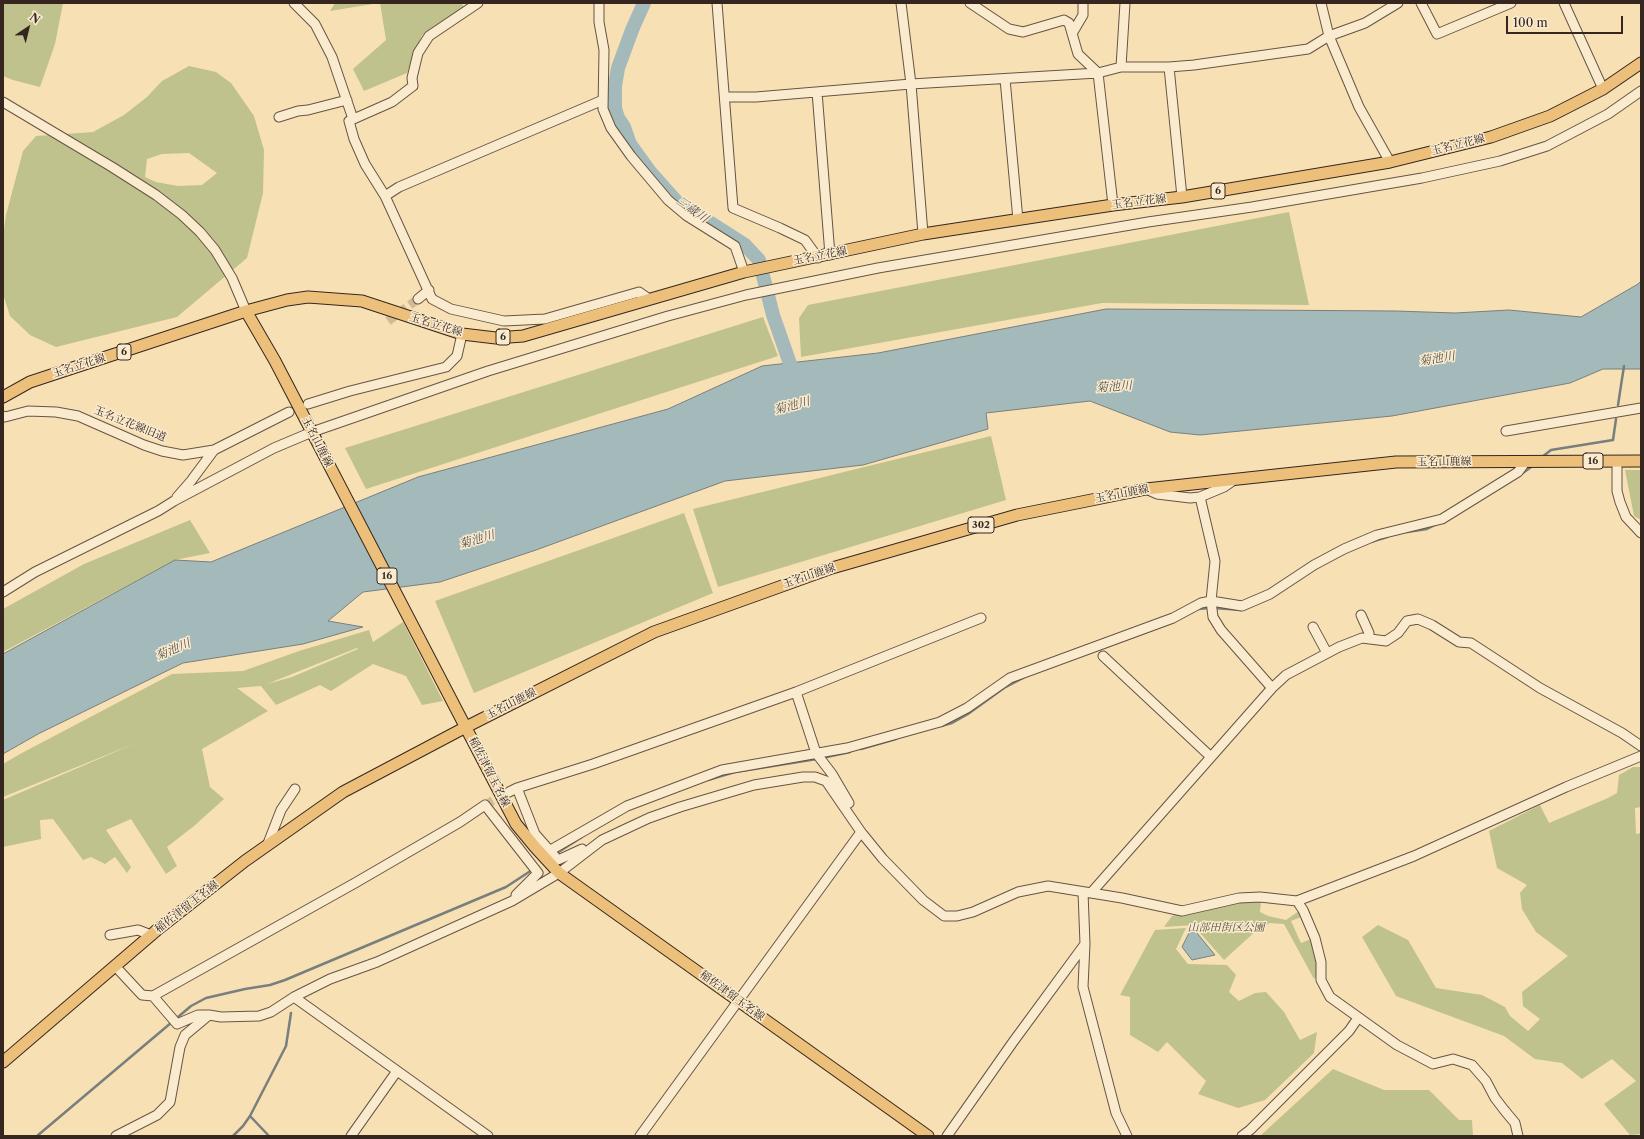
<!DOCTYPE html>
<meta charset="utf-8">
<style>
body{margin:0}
#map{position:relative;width:1644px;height:1139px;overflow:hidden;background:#f8e0b5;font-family:"Libre Caslon Text",serif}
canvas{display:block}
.frame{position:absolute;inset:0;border:4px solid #352620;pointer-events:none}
.north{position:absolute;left:8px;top:8px;width:40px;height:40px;-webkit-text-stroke:3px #faebcf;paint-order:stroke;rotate:35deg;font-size:11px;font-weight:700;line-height:16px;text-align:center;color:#352620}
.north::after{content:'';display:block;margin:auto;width:14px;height:18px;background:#352620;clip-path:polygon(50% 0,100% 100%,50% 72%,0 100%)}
.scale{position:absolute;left:1506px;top:16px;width:117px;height:18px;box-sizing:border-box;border:2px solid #352620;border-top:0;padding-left:5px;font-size:12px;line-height:14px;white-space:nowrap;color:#352620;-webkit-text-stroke:3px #faebcf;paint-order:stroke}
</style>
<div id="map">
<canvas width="1644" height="1139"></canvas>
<div class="frame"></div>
<div class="north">N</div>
<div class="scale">100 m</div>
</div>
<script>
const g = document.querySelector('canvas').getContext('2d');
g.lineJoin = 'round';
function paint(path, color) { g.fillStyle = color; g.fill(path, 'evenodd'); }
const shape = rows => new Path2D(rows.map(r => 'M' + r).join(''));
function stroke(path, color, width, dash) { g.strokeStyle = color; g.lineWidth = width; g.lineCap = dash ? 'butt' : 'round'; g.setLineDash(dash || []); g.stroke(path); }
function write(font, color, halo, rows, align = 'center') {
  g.font = font + ' "Libre Caslon Text","Noto Serif JP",serif'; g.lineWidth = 3; g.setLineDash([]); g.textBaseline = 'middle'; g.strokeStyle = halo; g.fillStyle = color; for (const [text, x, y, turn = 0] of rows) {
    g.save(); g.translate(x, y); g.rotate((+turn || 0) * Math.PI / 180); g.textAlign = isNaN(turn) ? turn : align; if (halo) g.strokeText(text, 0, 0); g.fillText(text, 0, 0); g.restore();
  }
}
paint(shape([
 [3,3,63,3,55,44,40,87,13,80,3,76],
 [335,3,379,3,330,11],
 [380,3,461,3,465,8,422,35,407,73,364,91,353,69,386,40],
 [189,66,216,72,231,83,254,116,264,150,263,193,247,258,177,317,56,347,30,335,10,316,3,294,3,236,6,215,23,151,36,136,93,132,124,115,147,97,162,81],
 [189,153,217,173,202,185,178,186,156,182,145,177,147,159,162,154],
 [1289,212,1309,305,1102,303,801,357,799,318,808,305],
 [763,317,778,356,366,489,345,448],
 [991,436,1006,500,718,587,693,509],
 [1625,470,1641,470,1641,520,1634,516],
 [684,513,713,593,474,693,435,601],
 [190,520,210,553,175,560,3,652,3,609,84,564],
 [403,622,443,701,422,705,406,676,373,664,331,691,320,685,276,705,261,686,237,688,268,711,202,749,210,787,224,799,194,826,167,847,177,866,166,874,131,819,106,830,131,867,127,873,115,857,105,864,91,857,83,860,53,819,40,820,41,839,3,847,3,800,136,743,3,797,3,764,20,754,172,674,243,671,299,651,369,630,373,642],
 [358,649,292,677,267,684,357,648],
 [1633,767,1641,767,1641,807,1635,808,1636,834,1641,833,1641,1134,1630,1135,1604,1104,1636,1081,1612,1059,1582,1079,1562,1063,1535,1059,1504,1036,1396,996,1362,937,1378,925,1408,940,1436,988,1482,995,1505,1007,1510,1016,1528,1031,1540,1019,1523,1006,1522,992,1568,956,1536,932,1522,909,1520,893,1527,885,1497,868,1489,831,1540,805,1549,823,1608,798,1617,793,1619,775],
 [1241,901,1261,902,1260,912,1268,916,1286,920,1299,911,1301,917,1291,921,1301,943,1311,939,1315,950,1318,975,1314,979,1284,924,1270,923,1258,929,1224,960,1193,925,1164,927,1172,916,1178,914],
 [1186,928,1176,949,1188,964,1227,965,1236,975,1229,992,1239,1001,1255,993,1266,992,1284,1012,1300,1040,1317,1032,1314,1053,1265,1100,1238,1108,1198,1094,1206,1081,1167,1042,1158,1052,1130,1035,1130,997,1120,995,1155,930],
 [1333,1069,1384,1090,1429,1090,1459,1120,1472,1120,1473,1136,1260,1136]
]), '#bfc28c');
const water = shape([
 [1641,281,1641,369,1603,369,1570,383,1392,416,1200,435,1170,432,1090,401,986,413,988,429,863,465,725,481,536,550,440,582,363,592,328,621,363,627,303,644,183,663,38,734,3,754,3,654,175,560,211,562,418,477,668,409,762,366,878,353,1106,309,1396,311,1455,313,1509,310,1581,317,1638,284,1641,281],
 [1192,927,1215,955,1192,960,1182,947,1192,927]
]);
paint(water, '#a4baba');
stroke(water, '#787f7c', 1);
stroke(shape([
 [1618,405,1624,366],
 [1542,457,1551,450,1613,440,1616,419],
 [1520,475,1534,465],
 [1407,532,1427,529,1437,524],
 [1371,542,1387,537],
 [1214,608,1241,610],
 [1198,609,1209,608],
 [1106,647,1171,623],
 [941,726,952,723,968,714,1004,688,1023,678],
 [861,749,896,739],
 [822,758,850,752],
 [708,780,735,772,817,759],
 [557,853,582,837],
 [250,1116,269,1136],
 [37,1136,191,1006,206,998,245,989,270,985,285,980,506,887,532,870],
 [233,1136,243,1126,250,1116,286,1046,291,1013]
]), '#787f7c', 2.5);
stroke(shape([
 [644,3,632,30,618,68,615,86,615,108,618,118,624,127,630,144,651,173,676,201,745,245,759,260,773,315,795,378,798,380]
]), '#a4baba', 14);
stroke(shape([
 [388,321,418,299],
 [485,805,506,793]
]), '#d1bb97', 9, [9, 4.5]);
const minor = shape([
 [294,3,315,24,332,57,353,119],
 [478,3,429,36,418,53,412,78,413,86,392,102,349,121,354,139,365,164,385,196,432,299,451,309,504,321,545,319,639,292,649,299],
 [599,3,599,22,604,50,603,109,611,128,631,156,668,200,687,216,735,246,744,272],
 [717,3,733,208,780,228,805,240,818,258],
 [901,3,911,84,923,234],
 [970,3,1009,29,1023,32,1064,20,1069,23,1078,54,1098,73,1113,205],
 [1321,3,1329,36,1359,107,1390,162],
 [1421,3,1437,34,1511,3],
 [1564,3,1603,89],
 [1073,32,1083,15,1083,3],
 [1121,67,1125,3],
 [1169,67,1182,197],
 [1005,79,1018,220],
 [817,92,830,255],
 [725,97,756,97,911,84,1098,73,1121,67,1169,67,1194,65,1308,49,1329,36,1365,23,1398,3],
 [3,102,112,167,156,195,182,215,200,232,215,250,232,278,246,311],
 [279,117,298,111,308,110,347,100],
 [385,196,399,187,603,100],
 [418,299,429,290],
 [308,404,350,391,446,367,457,356,462,334],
 [3,416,5,417,28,411,56,412,78,416,144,445,162,451,183,455,214,450,289,412],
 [1506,431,1641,408],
 [1617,461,1617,491,1620,502,1626,517,1641,533],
 [1146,489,1157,494,1190,498,1200,497,1215,561,1211,601,1213,617,1221,630,1272,688],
 [177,497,191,481,214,450],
 [1200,497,1224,487,1234,480],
 [3,592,35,572,158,511,174,501,274,448,312,432,488,371,668,316,746,295,878,268,1148,222,1252,207,1422,178,1500,161,1547,146,1608,114,1641,91],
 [1361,615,1369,633,1369,639],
 [1313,627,1327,653],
 [1103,656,1211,757],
 [796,692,816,753,832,774,849,803],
 [517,788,535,834,558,860,582,849],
 [509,792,517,788,593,764,796,692,981,618],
 [267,846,281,810,295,789],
 [549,851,627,806,722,770,847,748,940,722,967,708,1010,678,1173,618,1201,603,1211,601,1242,606,1270,594,1314,565,1344,549,1377,535,1442,519,1518,472,1526,461],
 [1083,892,1085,944,1083,987,1116,1113,1127,1136],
 [1091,893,1272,688,1286,675,1339,647,1362,638,1386,641,1398,633,1407,621,1418,619,1432,625,1459,642,1471,643,1540,688,1622,733,1641,746],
 [1297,901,1303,910,1315,938,1321,962,1321,980,1330,997,1397,1045,1433,1064,1453,1059,1472,1065,1486,1081,1495,1098,1505,1111,1515,1123,1518,1136],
 [110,935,138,930,151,935],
 [115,966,142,995,153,996,355,883,460,822,485,805,538,873,516,895],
 [153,996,177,1024,198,1015,209,1015],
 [294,997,488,1136],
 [116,1136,157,1115,170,1102,180,1047,185,1035,209,1015,221,1017,259,1016,271,1012,294,997,330,979,377,962,512,901,559,873,602,840,649,818,680,807,754,785,803,777,815,777,826,781,861,832,883,859,923,900,944,916,957,916,973,912,1018,892,1048,886,1122,898,1182,911,1239,898,1260,897,1297,901,1414,856,1566,787,1641,756],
 [351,1136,397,1071],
 [640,1136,861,832],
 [947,1136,1013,1042,1085,944],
 [1242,1136,1250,1130,1349,1031,1358,1018]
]);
const major = shape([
 [246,311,275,361,516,824,535,847,559,873,928,1136],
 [3,397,30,382,246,311,287,300,308,297,362,301,462,334,496,338,523,336,744,272,923,234,1113,205,1182,197,1390,162,1491,137,1550,116,1603,89,1641,63],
 [3,1062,157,930,245,861,343,792,466,727,654,632,832,568,1017,515,1146,489,1396,462,1641,461]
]);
stroke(minor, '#665445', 11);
stroke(major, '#352620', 13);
stroke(minor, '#faebcf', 9);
stroke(major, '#ecc07a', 11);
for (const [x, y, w] of [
 [1218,191,14],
 [503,337,14],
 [124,352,14],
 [1593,461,20],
 [981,525,26],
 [387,576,20]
]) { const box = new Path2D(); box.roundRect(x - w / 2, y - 8, w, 16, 3); g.fillStyle = '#faebcf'; g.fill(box); stroke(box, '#352620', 1); }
write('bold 10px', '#352620', null, [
 ["6",1218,191],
 ["6",503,337],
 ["6",124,352],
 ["16",1593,461],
 ["302",981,525],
 ["16",387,576]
]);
write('11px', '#352620', '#faebcf', [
 ["玉名立花線",1458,145,-14],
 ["玉名立花線",1139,202,-7],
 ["玉名立花線",820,256,-11],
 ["玉名立花線",436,325,17],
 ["玉名立花線",79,366,-18],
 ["玉名立花線旧道",130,424,22],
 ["玉名山鹿線",317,442,63],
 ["玉名山鹿線",1444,462,-1],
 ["玉名山鹿線",1122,494,-11],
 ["玉名山鹿線",809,576,-19],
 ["玉名山鹿線",511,704,-27],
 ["稲佐津留玉名線",489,772,63],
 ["稲佐津留玉名線",187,907,-38],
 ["稲佐津留玉名線",732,996,36]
]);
write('italic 11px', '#584d3b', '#faebcf', [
 ["山部田街区公園",1226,928]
]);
write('italic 12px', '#56524e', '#faebcf', [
 ["三蔵川",692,210,35],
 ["菊池川",1437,359,-9],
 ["菊池川",1114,387,-4],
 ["菊池川",792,406,-15],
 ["菊池川",477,540,-17],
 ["菊池川",173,650,-23]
]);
</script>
